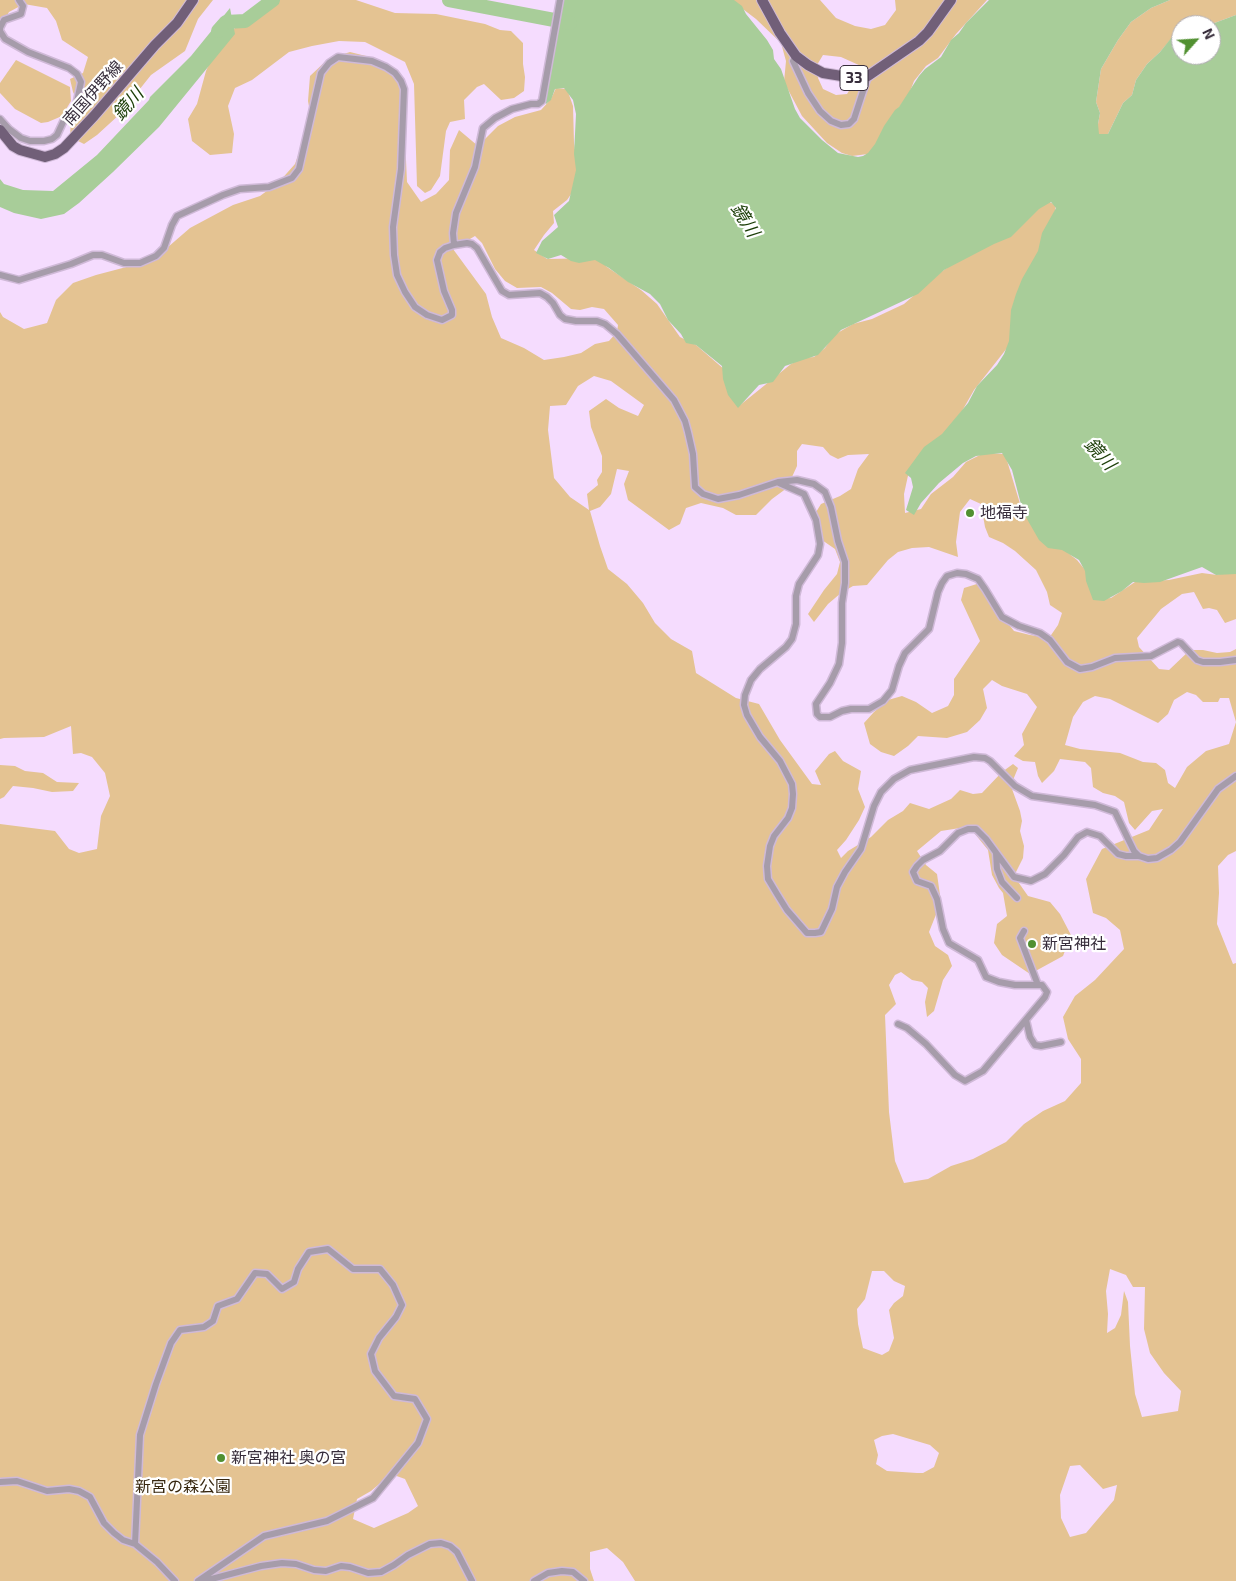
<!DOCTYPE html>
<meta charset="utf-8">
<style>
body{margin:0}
#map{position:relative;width:1236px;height:1581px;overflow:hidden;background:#f5dcfe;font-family:"Exo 2",sans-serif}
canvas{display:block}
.north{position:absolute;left:1171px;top:15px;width:50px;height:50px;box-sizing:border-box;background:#fff;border:1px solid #afabb1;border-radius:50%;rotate:64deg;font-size:14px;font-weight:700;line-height:20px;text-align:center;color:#372d3b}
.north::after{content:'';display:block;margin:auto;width:18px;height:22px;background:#519031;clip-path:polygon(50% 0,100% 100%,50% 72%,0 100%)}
</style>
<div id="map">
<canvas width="1236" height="1581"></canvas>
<div class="north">N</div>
</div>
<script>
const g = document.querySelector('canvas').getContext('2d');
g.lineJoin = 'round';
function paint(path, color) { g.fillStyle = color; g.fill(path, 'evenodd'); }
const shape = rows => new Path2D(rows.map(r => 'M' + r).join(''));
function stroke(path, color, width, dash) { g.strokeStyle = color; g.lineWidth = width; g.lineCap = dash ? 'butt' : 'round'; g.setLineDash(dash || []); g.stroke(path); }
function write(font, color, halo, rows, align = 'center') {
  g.font = font + ' "Exo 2","Noto Sans JP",sans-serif'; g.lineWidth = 4.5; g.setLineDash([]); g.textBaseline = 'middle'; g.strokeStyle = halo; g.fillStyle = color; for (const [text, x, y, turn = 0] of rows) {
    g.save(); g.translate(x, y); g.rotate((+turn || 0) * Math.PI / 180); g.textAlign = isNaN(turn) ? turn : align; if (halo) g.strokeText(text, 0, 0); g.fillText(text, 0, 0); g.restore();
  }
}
paint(shape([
 [0,0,213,0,198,19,185,51,151,75,120,114,97,135,84,144,70,137,71,119,81,108,73,92,70,79,83,73,88,57,62,40,56,21,47,8,24,4,9,12,0,27],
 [273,0,356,0,395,13,436,14,485,24,500,30,511,31,523,43,523,64,525,77,524,91,514,98,501,100,484,84,477,87,464,100,465,119,450,122,446,131,440,176,431,190,425,193,417,186,414,84,405,62,365,42,339,41,312,46,289,52,252,80,235,88,228,106,234,134,232,153,210,155,192,141,188,119,197,104,206,71,215,51,227,34],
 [731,0,820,0,836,18,855,26,871,29,885,25,896,10,895,0,987,0,956,34,938,58,926,66,914,81,909,94,882,131,879,143,868,154,852,156,842,153,827,143,802,116,784,82,786,61,781,43,756,19],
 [823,55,841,57,861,66,854,83,847,94,836,95,823,89,818,78,817,65],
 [1170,0,1236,0,1236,15,1209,25,1181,25,1181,30,1176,33,1160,52,1147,64,1136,80,1132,95,1123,103,1108,134,1098,134,1098,124,1100,113,1096,102,1101,69,1118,40,1131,22,1151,8],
 [350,52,374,58,394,71,403,93,407,182,421,202,436,194,449,180,450,150,459,130,478,146,498,126,515,117,541,110,551,99,556,88,567,89,573,106,574,143,577,165,576,187,567,200,553,211,554,223,544,235,534,250,547,259,598,258,607,267,641,290,657,304,680,337,696,345,725,370,739,406,791,364,803,358,814,357,825,348,834,335,853,324,872,319,904,304,941,272,1045,200,1056,205,1053,222,1011,343,974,390,962,411,941,438,909,471,904,494,905,513,921,509,931,494,953,477,966,462,984,453,1005,454,1021,507,1034,526,1077,560,1086,571,1097,599,1111,598,1135,582,1169,580,1202,573,1217,575,1236,570,1236,619,1225,623,1217,610,1209,608,1203,609,1194,592,1182,594,1161,609,1137,638,1139,647,1159,669,1169,670,1190,650,1203,650,1217,653,1230,652,1236,649,1236,851,1228,855,1218,866,1219,893,1217,924,1233,964,1236,963,1236,1581,635,1581,623,1562,607,1548,590,1552,590,1569,594,1581,0,1581,0,824,55,831,69,849,79,853,97,849,101,816,110,796,105,773,92,757,81,753,73,754,71,726,44,737,4,738,0,739,0,312,3,317,24,329,47,323,56,300,73,283,96,275,153,260,190,228,233,205,260,196,279,182,295,164,311,118,308,101,310,76,328,59],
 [475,236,482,243,495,269,505,281,517,288,541,287,552,293,571,309,580,310,592,307,604,309,618,325,617,332,609,341,595,344,581,353,564,357,544,360,524,348,501,338,492,317,486,294,453,249],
 [594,376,611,381,644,405,638,416,619,408,606,399,589,411,591,427,602,456,602,472,597,480,598,485,587,494,589,510,570,497,554,478,548,430,550,406,566,405,578,386],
 [802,444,823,447,830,455,838,459,848,455,869,454,858,469,851,489,840,496,821,504,813,517,819,538,835,549,840,562,837,574,824,590,808,614,814,622,828,604,841,593,853,586,867,585,888,560,898,552,912,548,929,547,958,557,956,542,960,512,970,499,981,504,985,527,989,537,1003,543,1015,551,1036,570,1047,592,1050,605,1062,613,1058,625,1049,638,1030,635,1014,631,1002,616,980,583,964,588,961,600,980,641,954,679,954,695,948,706,932,713,916,702,902,696,888,700,874,712,864,723,870,744,881,752,894,756,908,746,918,736,947,738,967,732,980,720,987,708,983,689,992,680,1002,686,1027,694,1037,707,1022,734,1024,745,1014,756,1023,761,1035,762,1038,776,1042,783,1054,771,1060,759,1085,762,1091,768,1093,787,1103,793,1115,796,1124,802,1129,823,1135,830,1152,811,1163,809,1149,830,1102,849,1086,879,1093,913,1106,918,1120,930,1124,949,1095,980,1075,996,1063,1017,1068,1039,1081,1059,1081,1083,1065,1101,1043,1111,1024,1124,1006,1142,973,1159,951,1166,928,1179,904,1183,895,1161,889,1112,885,1015,896,1004,889,985,895,975,901,972,912,980,922,982,928,988,925,1002,927,1017,934,1011,943,980,952,966,948,955,935,946,929,932,941,902,937,874,926,865,917,851,941,831,960,828,971,829,988,850,992,875,999,888,1003,893,1007,916,997,924,994,943,1002,955,1030,974,1063,956,1071,935,1060,914,1050,902,1028,896,1014,876,1023,858,1024,846,1020,831,1022,821,1020,811,1012,789,1013,780,1018,768,1013,764,1002,772,982,793,973,794,960,790,951,799,929,809,910,803,903,811,888,820,871,837,848,851,841,858,837,850,846,840,859,820,865,807,858,789,861,771,843,761,835,751,829,754,815,771,821,785,812,784,780,740,759,704,736,698,696,673,692,651,671,639,655,623,643,603,627,584,608,569,600,546,590,511,600,507,611,494,617,469,629,471,624,484,628,500,669,530,680,524,686,508,701,503,723,508,736,515,756,515,772,499,787,488,797,466,797,451],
 [1187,692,1196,695,1203,702,1218,702,1220,698,1229,698,1236,722,1229,744,1206,751,1187,767,1175,788,1168,783,1165,770,1156,763,1143,762,1120,753,1080,749,1065,745,1073,717,1083,702,1095,696,1110,699,1158,723,1168,714,1174,700],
 [1110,1269,1126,1275,1133,1287,1145,1287,1144,1329,1150,1353,1164,1373,1181,1391,1178,1411,1142,1417,1135,1394,1130,1346,1128,1302,1124,1291,1121,1315,1115,1328,1107,1333,1108,1314,1106,1291],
 [872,1271,884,1271,894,1281,905,1286,903,1296,894,1303,889,1310,894,1338,889,1351,882,1355,863,1348,858,1324,857,1309,865,1299],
 [893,1434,930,1445,939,1453,934,1467,923,1473,917,1473,887,1471,876,1464,878,1455,874,1440,882,1436],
 [1080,1465,1103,1489,1117,1485,1114,1500,1086,1533,1070,1537,1061,1518,1060,1495,1070,1466],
 [391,1474,405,1479,418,1506,408,1513,374,1528,353,1519,357,1499,371,1491],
 [16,60,70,87,71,101,62,116,48,122,41,123,15,109,0,93,0,83],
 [0,765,15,766,25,771,43,773,57,782,79,783,73,791,52,792,33,788,13,786,4,797,0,799]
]), '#e4c392');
paint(shape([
 [563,0,734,0,742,6,746,14,767,40,773,50,774,59,781,69,795,109,800,118,822,140,838,153,858,157,863,156,868,153,875,144,884,126,895,110,899,107,919,76,925,69,941,57,951,40,959,33,966,23,989,0,1170,0,1151,8,1131,22,1118,40,1101,69,1096,102,1100,113,1098,124,1099,134,1108,134,1123,103,1132,95,1136,80,1147,64,1160,52,1176,32,1181,30,1181,55,1211,55,1211,25,1209,25,1236,15,1236,574,1216,575,1202,567,1160,582,1144,583,1133,582,1122,591,1104,601,1093,600,1086,581,1085,571,1079,560,1062,550,1048,548,1039,540,1023,512,1012,470,1002,453,976,456,963,463,939,483,921,503,914,515,906,510,913,487,911,478,905,473,924,447,942,434,968,403,977,386,997,365,1004,354,1009,341,1011,310,1016,294,1022,279,1038,251,1042,233,1056,208,1051,202,1039,209,1011,237,994,244,944,270,918,294,841,330,818,355,785,366,773,382,759,385,738,408,728,395,723,379,722,366,696,345,686,343,681,334,668,320,660,304,650,294,628,282,609,268,595,260,579,263,571,261,561,255,548,259,536,253,542,241,558,227,554,215,569,201,576,170,574,154,576,114,573,100,564,88,555,89,551,100,546,104,544,100],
 [230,8,235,34,159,127,113,172,79,203,64,214,41,219,14,213,0,207,0,179,4,184,23,190,53,191,97,155,149,100,150,97,191,56]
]), '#a8cd99');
stroke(shape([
 [449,0,570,23],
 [218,31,226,22,245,21,273,0]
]), '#a8cd99', 14);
const minor = shape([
 [796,56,793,61,808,93,820,111,831,121,841,125,849,124,854,119,868,76],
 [0,119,9,129,21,138,30,141,44,141,52,139,57,135,64,120,76,106,81,82,77,74,69,68,28,52,5,39,0,31,0,28,4,20,21,14,23,6,19,0],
 [454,245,453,233,456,213,475,167,483,128,495,118,512,109,531,104,538,104,542,101,560,0],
 [0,275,19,280,71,264,93,255,102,255,124,263,140,263,156,256,164,248,172,225,177,216,223,195,240,189,269,187,292,178,299,169,321,73,329,63,338,57,372,61,386,67,395,73,401,81,404,89,401,169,393,227,394,255,397,275,405,292,415,307,427,315,442,320,452,315,452,310,444,291,437,260,440,252,445,248,454,245,467,243,472,244,477,248,502,291,509,295,540,293,547,297,553,303,560,315,565,319,576,321,597,321,605,324,617,334,674,400,685,421,688,432,693,454,695,487,703,494,718,499,739,495,778,482,797,480,814,484,825,492,831,507,838,541,845,562,845,583,842,603,842,643,839,664,830,683,816,704,817,714,820,717,830,717,842,711,851,709,869,709,883,701,892,690,899,666,905,653,929,629,938,592,942,583,947,576,957,573,966,574,978,579,985,589,1002,617,1019,626,1040,633,1050,640,1067,662,1080,669,1092,667,1115,658,1151,656,1178,642,1181,643,1197,660,1203,662,1220,662,1236,660],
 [779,483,804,494,816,520,820,544,818,555,799,584,796,596,796,624,792,639,786,647,760,669,751,680,745,695,744,705,747,715,760,737,780,761,792,784,793,794,792,808,788,818,774,836,770,846,767,866,768,879,777,894,787,910,807,933,815,933,821,932,832,909,837,887,845,872,861,849,874,806,881,792,894,779,910,770,974,757,985,758,990,761,1015,786,1032,796,1095,805,1115,812,1134,851,1139,856],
 [996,853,997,869,1002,882,1017,898],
 [1024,931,1020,938,1038,985],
 [1026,1020,1030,1037,1035,1045,1041,1046,1061,1042],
 [898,1024,907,1028,926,1044,955,1075,965,1081,983,1071,1045,997,1047,992,1042,985,1015,985,999,982,986,977,978,960,949,943,943,929,937,899,931,886,917,881,913,872,917,866,923,860,940,851,958,833,968,829,976,829,986,839,1014,877,1031,881,1045,874,1064,855,1078,837,1087,832,1100,836,1118,854,1126,856,1139,856,1148,859,1157,858,1171,850,1180,842,1218,789,1236,776],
 [0,1482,17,1481,47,1491,69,1489,79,1491,90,1497,104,1523,114,1533,123,1540,135,1544,157,1562,175,1581],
 [135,1544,140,1435,156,1384,171,1343,180,1330,204,1327,213,1321,218,1306,237,1299,255,1273,267,1274,282,1289,294,1282,298,1269,309,1252,328,1249,353,1269,380,1269,393,1285,402,1305,396,1317,379,1338,371,1354,375,1371,394,1396,415,1399,427,1419,418,1443,373,1498,327,1521,264,1536,198,1581],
 [204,1581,261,1566,282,1563,296,1564,314,1570,326,1571,341,1566,350,1567,368,1573,381,1572,394,1565,408,1555,430,1544,441,1543,450,1546,457,1552,472,1581],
 [534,1581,548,1573,562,1571,573,1572,584,1581]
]);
const primary = shape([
 [762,0,780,33,796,56,808,65,823,73,854,78,868,76,919,41,928,32,951,0],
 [0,130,13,146,20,150,45,157,55,154,64,148,94,116,155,45,177,23,193,0]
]);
stroke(minor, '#cfb9d7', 9);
stroke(primary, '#cfb9d7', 12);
stroke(minor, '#a69caa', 6);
stroke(primary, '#715f78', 10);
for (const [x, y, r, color] of [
 [970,513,5,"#519031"],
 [1032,944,5,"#519031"],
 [221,1458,5,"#519031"]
]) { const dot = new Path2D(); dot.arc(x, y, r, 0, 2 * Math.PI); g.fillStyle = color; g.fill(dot); stroke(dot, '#fff', 2); }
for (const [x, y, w] of [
 [854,78,28]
]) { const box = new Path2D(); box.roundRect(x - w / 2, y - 12.5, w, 25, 4); g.fillStyle = '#fff'; g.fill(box); stroke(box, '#372d3b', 1); }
write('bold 15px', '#372d3b', null, [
 ["33",854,78]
]);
write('16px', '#372d3b', '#fff', [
 ["南国伊野線",93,93,-48]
]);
write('16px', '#372d3b', '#fff', [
 ["地福寺",980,513],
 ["新宮神社",1042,944],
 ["新宮神社 奥の宮",231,1458]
], 'left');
write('16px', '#37270f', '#fff', [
 ["新宮の森公園",183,1487]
]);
write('italic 18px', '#1b3d07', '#fff', [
 ["鏡川",128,104,-49],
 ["鏡川",745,220,58],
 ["鏡川",1100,454,48]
]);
</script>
